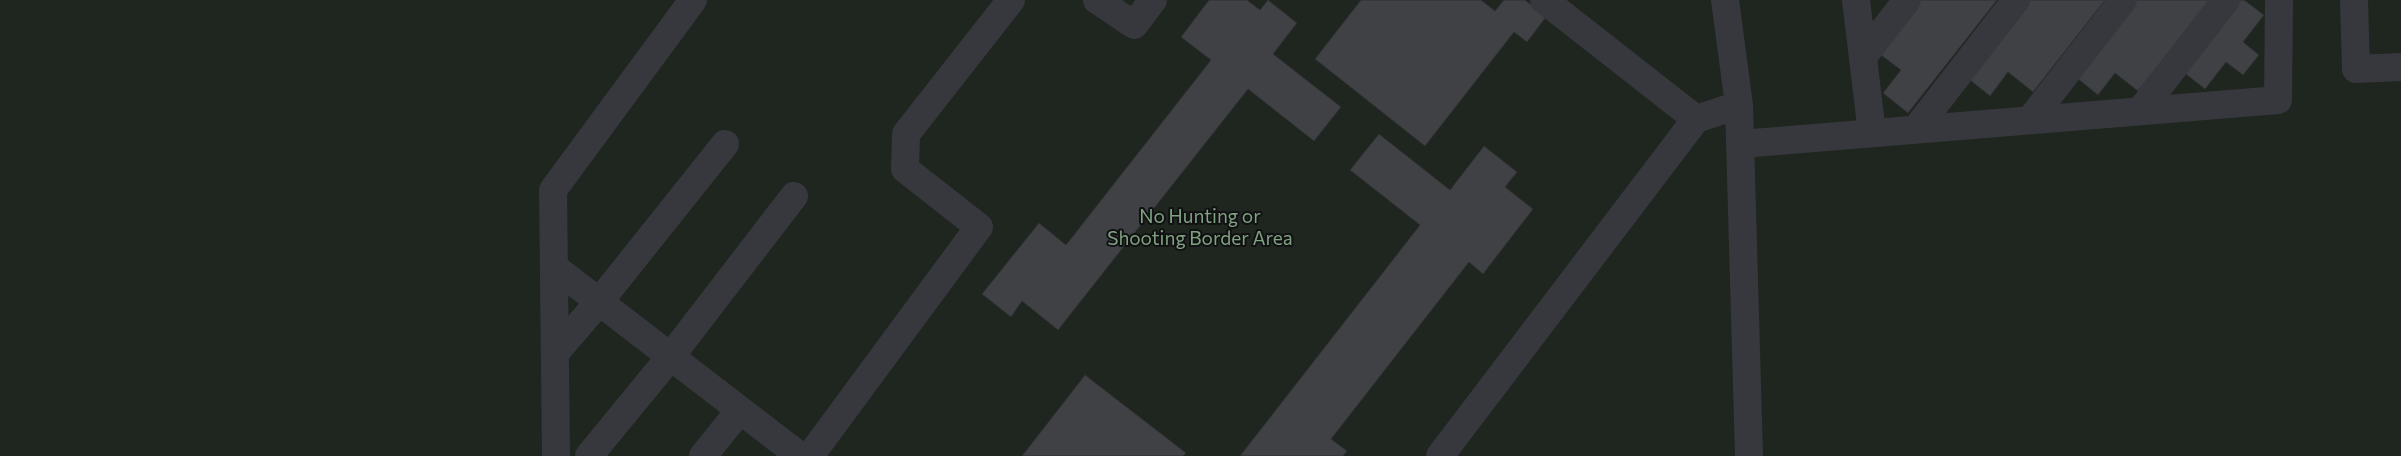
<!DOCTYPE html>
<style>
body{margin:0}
canvas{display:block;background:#161618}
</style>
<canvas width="2401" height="456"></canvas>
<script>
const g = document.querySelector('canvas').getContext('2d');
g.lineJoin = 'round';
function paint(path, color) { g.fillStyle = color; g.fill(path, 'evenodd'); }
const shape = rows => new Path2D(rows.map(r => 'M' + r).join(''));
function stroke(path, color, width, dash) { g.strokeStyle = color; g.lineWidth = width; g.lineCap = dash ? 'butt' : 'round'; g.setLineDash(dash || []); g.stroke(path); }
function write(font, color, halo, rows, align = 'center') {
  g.font = font + ' Commissioner,sans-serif'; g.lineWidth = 4; g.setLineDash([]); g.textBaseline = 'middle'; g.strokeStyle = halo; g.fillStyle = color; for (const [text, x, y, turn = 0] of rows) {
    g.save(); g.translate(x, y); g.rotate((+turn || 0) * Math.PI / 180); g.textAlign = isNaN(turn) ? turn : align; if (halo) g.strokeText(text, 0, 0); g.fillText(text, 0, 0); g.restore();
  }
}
paint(shape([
 [0,0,2401,0,2401,456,0,456]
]), '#1e261f');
const building = shape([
 [1209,0,1247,0,1260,10,1268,0,1297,23,1273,54,1341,107,1314,141,1248,89,1058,330,1022,301,1011,317,982,294,1039,223,1066,245,1211,60,1181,37,1209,0],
 [1361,0,1481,0,1495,11,1504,0,1525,0,1546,17,1527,42,1514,32,1425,146,1315,59,1361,0],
 [1918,0,1997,0,1908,113,1883,93,1901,70,1877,52,1918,0],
 [2024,0,2105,0,2033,92,2008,72,1990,96,1965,76,2024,0],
 [2130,0,2210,0,2138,91,2115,73,2098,95,2072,74,2130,0],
 [2240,0,2244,0,2264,15,2243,42,2259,55,2243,75,2226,62,2205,89,2182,71,2240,0],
 [1379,134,1450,190,1484,146,1517,172,1505,187,1533,209,1483,274,1469,262,1331,439,1347,451,1343,456,1240,456,1420,225,1350,170,1379,134],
 [1085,375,1186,453,1183,456,1022,456,1085,375]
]);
paint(building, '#404145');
stroke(building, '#303034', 1);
stroke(shape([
 [1097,0,1134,25,1153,0],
 [1544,0,1696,119],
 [1725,0,1739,105,1749,456],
 [1856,0,1872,133],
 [2354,0,2356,69,2401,67],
 [1863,57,1907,0],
 [2140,111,2226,0],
 [2030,120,2123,0],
 [1916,129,2016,0],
 [1741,144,2278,100,2279,0],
 [554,267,800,456],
 [555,353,599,302,725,144],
 [556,456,553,190,693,0],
 [589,456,671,356,794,196],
 [703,456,740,410],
 [810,456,979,227,905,169,906,134,1011,0],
 [1440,456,1696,119,1739,105]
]), '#37383d', 28);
write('19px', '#7fa381', '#111113', [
 ["No Hunting or",1200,217],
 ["Shooting Border Area",1200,239]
]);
</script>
